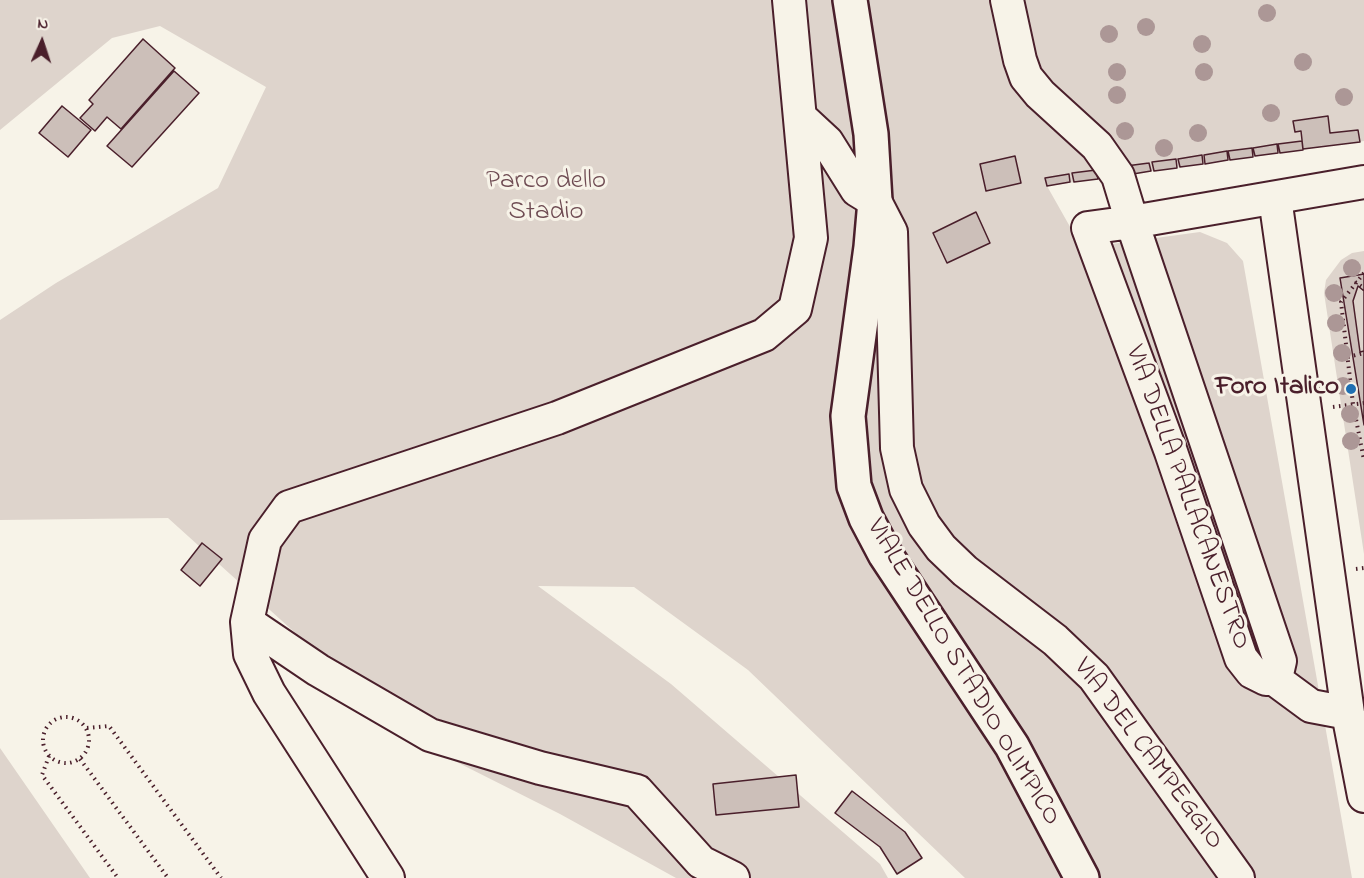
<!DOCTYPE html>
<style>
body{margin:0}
#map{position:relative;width:1364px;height:878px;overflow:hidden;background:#f7f3e8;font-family:"Indie Flower",sans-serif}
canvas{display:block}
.north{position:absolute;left:12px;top:12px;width:60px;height:60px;-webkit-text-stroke:4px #f7f3e8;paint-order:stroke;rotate:3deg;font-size:16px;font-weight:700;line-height:24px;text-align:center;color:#4a1f2b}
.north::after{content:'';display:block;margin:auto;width:21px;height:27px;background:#4a1f2b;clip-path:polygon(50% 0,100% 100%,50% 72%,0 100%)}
</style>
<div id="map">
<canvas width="1364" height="878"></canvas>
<div class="north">N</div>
</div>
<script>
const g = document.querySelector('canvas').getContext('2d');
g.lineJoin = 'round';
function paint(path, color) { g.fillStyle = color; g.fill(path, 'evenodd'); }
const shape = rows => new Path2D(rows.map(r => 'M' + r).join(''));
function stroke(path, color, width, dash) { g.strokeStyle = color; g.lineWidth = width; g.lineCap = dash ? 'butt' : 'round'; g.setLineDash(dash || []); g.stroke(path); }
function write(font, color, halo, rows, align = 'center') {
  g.font = font + ' "Indie Flower",sans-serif'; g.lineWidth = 6; g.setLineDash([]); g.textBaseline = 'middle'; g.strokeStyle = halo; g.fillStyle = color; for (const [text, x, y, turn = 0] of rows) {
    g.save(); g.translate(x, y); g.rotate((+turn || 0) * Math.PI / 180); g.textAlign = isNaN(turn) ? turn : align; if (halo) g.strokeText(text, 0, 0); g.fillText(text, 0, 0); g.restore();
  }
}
paint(shape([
 [0,0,1364,0,1364,141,1047,186,1082,248,1200,232,1227,243,1243,261,1352,878,965,878,748,670,634,587,538,586,671,684,880,864,888,878,676,878,560,814,415,741,168,518,0,520,0,320,56,283,218,188,266,87,160,26,112,38,0,130],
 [1364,251,1364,554,1324,293,1326,280,1341,260,1352,253],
 [0,748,90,878,0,878]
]), '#ded4cc');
const building = shape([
 [143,39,175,68,121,129,107,117,95,131,80,118,93,104,89,100,143,39],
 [174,71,199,93,132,167,107,146,174,71],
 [62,106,91,130,68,157,39,133,62,106],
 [1328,116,1330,133,1358,130,1360,142,1303,149,1301,131,1295,132,1293,121,1328,116],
 [1302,141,1303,150,1280,153,1278,144,1302,141],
 [1277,144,1278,153,1255,156,1253,148,1277,144],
 [1252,148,1253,157,1230,160,1228,151,1252,148],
 [1227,151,1228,160,1205,164,1204,155,1227,151],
 [1202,155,1203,164,1180,167,1178,159,1202,155],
 [1015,156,1021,183,986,191,980,164,1015,156],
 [1176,159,1177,168,1154,171,1152,162,1176,159],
 [1149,163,1151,171,1127,175,1126,166,1149,163],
 [1096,170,1098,179,1074,182,1072,173,1096,170],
 [1069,174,1070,182,1047,186,1045,178,1069,174],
 [976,212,990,243,947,263,933,233,976,212],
 [1364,274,1364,425,1340,278,1364,274],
 [1358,286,1364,291,1364,351,1360,352,1353,301,1358,286],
 [202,543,222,559,200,586,181,570,202,543],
 [796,775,799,807,716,815,713,784,796,775],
 [852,791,905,832,922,858,897,874,880,847,835,813,852,791]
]);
paint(building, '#ccbfb9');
stroke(building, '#4a1f2b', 1.5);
const minor = shape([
 [1007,0,1020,60,1026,77,1040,94,1097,146,1118,176,1132,222,1138,240,1280,661,1277,674,1266,679,1252,672,1241,658,1171,452,1088,228,1132,222,1364,182],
 [800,117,827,142,857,190,875,201,891,232,897,448,906,489,924,525,941,548,965,571,1055,640,1094,677,1238,878],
 [1275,198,1348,713,1364,796],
 [247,622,318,670,430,735,540,768,637,791,701,862,733,878],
 [1273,678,1311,706,1348,713],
 [388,878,269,693,250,654,247,622,265,540,289,507,557,418,764,335,795,309,811,238,789,0]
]);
const major = shape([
 [850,0,871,134,875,201,871,247,848,416,854,486,866,518,885,554,1012,746,1082,878]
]);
stroke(minor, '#4a1f2b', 36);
stroke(major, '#4a1f2b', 38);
stroke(shape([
 [1364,273,1341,302,1353,404,1364,460],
 [1355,282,1364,288],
 [1348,357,1364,353],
 [1333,407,1364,403],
 [1356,569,1364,568],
 '43 740a23 23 0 1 1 46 0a23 23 0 1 1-46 0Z',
 [87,728,109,726,221,878],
 [49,756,42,775,118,878],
 [80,759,168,878]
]), '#4a1f2b', 4, [1.5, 4.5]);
stroke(minor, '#f7f3e8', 32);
stroke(major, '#f7f3e8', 33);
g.fillStyle = '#ac9796';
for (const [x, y] of [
 [1267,13],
 [1146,27],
 [1109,34],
 [1202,44],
 [1303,62],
 [1117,72],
 [1204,72],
 [1117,95],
 [1344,97],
 [1271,113],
 [1125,131],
 [1198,133],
 [1164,148],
 [1352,268],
 [1334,293],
 [1336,323],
 [1342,353],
 [1343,386],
 [1350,414],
 [1351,441]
]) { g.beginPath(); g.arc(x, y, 9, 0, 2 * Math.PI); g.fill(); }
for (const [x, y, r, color] of [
 [1351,389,6,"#1f6fb2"]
]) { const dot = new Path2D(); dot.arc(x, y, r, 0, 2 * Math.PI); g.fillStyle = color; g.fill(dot); stroke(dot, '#f7f3e8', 2); }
write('27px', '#6f4c53', '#f7f3e8', [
 ["Parco dello",546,183],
 ["Stadio",546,214]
]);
write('bold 27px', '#4a1f2b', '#f7f3e8', [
 ["Foro Italico",1339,389]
], 'right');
write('27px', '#4a1f2b', '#f7f3e8', [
 ["VIA DELLA PALLACANESTRO",1186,498,70],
 ["VIALE DELLO STADIO OLIMPICO",962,673,59],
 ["VIA DEL CAMPEGGIO",1147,755,53]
]);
</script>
